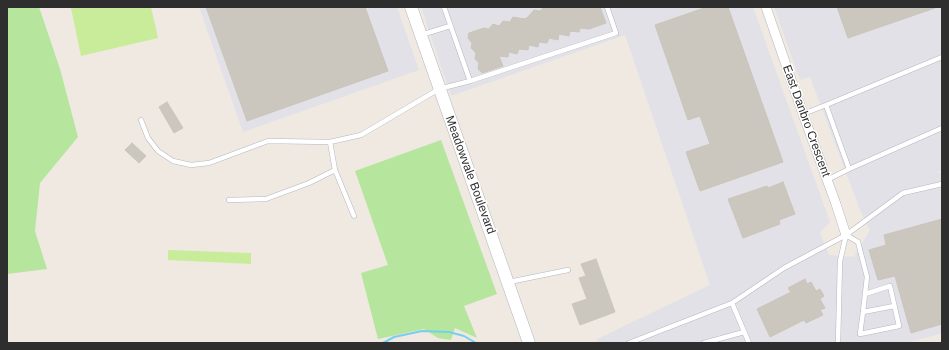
<!DOCTYPE html>
<style>
body{margin:0}
#map{position:relative;width:949px;height:350px;overflow:hidden;background:#efe9e1;font-family:Arial,sans-serif}
canvas{display:block}
.frame{position:absolute;inset:0;border:8px solid #2e2e2e;pointer-events:none}
</style>
<div id="map">
<canvas width="949" height="350"></canvas>
<div class="frame"></div>
</div>
<script>
const g = document.querySelector('canvas').getContext('2d');
g.lineJoin = 'round';
function paint(path, color) { g.fillStyle = color; g.fill(path, 'evenodd'); }
const shape = rows => new Path2D(rows.map(r => 'M' + r).join(''));
function stroke(path, color, width, dash) { g.strokeStyle = color; g.lineWidth = width; g.lineCap = dash ? 'butt' : 'round'; g.setLineDash(dash || []); g.stroke(path); }
function write(font, color, halo, rows, align = 'center') {
  g.font = font + ' Arial,sans-serif'; g.lineWidth = 3; g.setLineDash([]); g.textBaseline = 'middle'; g.strokeStyle = halo; g.fillStyle = color; for (const [text, x, y, turn = 0] of rows) {
    g.save(); g.translate(x, y); g.rotate((+turn || 0) * Math.PI / 180); g.textAlign = isNaN(turn) ? turn : align; if (halo) g.strokeText(text, 0, 0); g.fillText(text, 0, 0); g.restore();
  }
}
paint(shape([
 [199,7,397,7,419,70,243,132],
 [421,7,753,7,830,222,820,233,829,255,854,257,870,230,860,210,810,77,800,80,774,7,942,7,942,170,935,173,942,172,942,333,907,343,597,343,597,339,710,285,625,35,451,96]
]), '#e3e1e8');
paint(shape([
 [7,7,39,7,60,69,78,137,40,183,35,231,47,269,7,274],
 [441,140,497,294,464,306,477,338,455,328,451,340,438,338,424,329,378,339,361,273,388,265,355,171]
]), '#b6e59e');
paint(shape([
 [75,7,151,7,158,38,81,56,71,8],
 [168,250,251,253,251,264,168,260]
]), '#c9ec9a');
stroke(shape([
 [383,343,394,337,422,331,449,332,464,336,476,343]
]), '#75cff0', 2);
const building = shape([
 [206,7,365,7,388,71,247,121,206,7],
 [544,7,600,7,606,23,589,29,580,28,579,32,570,31,569,36,559,34,558,40,549,38,547,43,539,42,538,47,529,45,528,50,519,49,517,54,509,52,508,57,499,56,503,66,482,73,478,69,479,63,475,59,476,53,471,48,472,43,468,38,469,33,484,28,489,29,493,24,499,26,503,21,510,22,513,17,525,19,526,18,527,18,534,10,540,11,544,7],
 [707,7,728,7,783,162,700,191,686,152,710,144,700,116,688,120,655,25,707,7],
 [837,7,935,7,935,8,848,38,837,7],
 [167,102,183,128,174,133,159,107,167,102],
 [132,143,146,156,139,163,125,150,132,143],
 [783,182,795,214,779,220,780,224,743,238,728,199,767,186,768,188,783,182],
 [942,219,942,324,911,333,895,276,878,280,869,250,886,245,884,235,942,219],
 [596,259,615,312,580,325,572,304,587,299,579,278,586,276,581,264,596,259],
 [805,279,807,284,811,282,816,291,820,289,824,296,820,299,825,308,820,310,823,315,806,323,804,320,770,337,757,309,791,292,788,288,805,279]
]);
paint(building, '#cbc7bf');
stroke(building, '#cbc5ba', 1);
const service = shape([
 [444,7,470,81],
 [421,35,450,26],
 [942,57,826,105,849,169,942,128],
 [803,114,826,105],
 [141,120,148,138,158,151,173,161,191,165,209,163,268,141,330,142,361,135,439,89,470,81,616,33,607,7],
 [330,142,335,170,354,216],
 [827,180,849,169],
 [229,200,266,199,309,183,335,170],
 [846,235,858,242,867,277,865,294,863,312,860,334,899,326,890,286,865,294],
 [509,282,568,270],
 [732,303,749,343],
 [863,312,894,306],
 [629,343,732,303,784,268,846,235,903,193,942,184],
 [704,343,744,332],
 [838,343,840,261,846,235]
]);
const minor = shape([
 [766,7,803,114,836,204,846,235]
]);
const secondary = shape([
 [411,7,529,343]
]);
stroke(service, '#b4b7c1', 5.5);
stroke(minor, '#b4b7c1', 10);
stroke(secondary, '#b4b7c1', 13);
stroke(service, '#fff', 4.5);
stroke(minor, '#fff', 9);
stroke(secondary, '#fff', 12);
write('12px', '#2e2e2e', '#fff', [
 ["East Danbro Crescent",806,121,70],
 ["Meadowvale Boulevard",470,175,70]
]);
</script>
